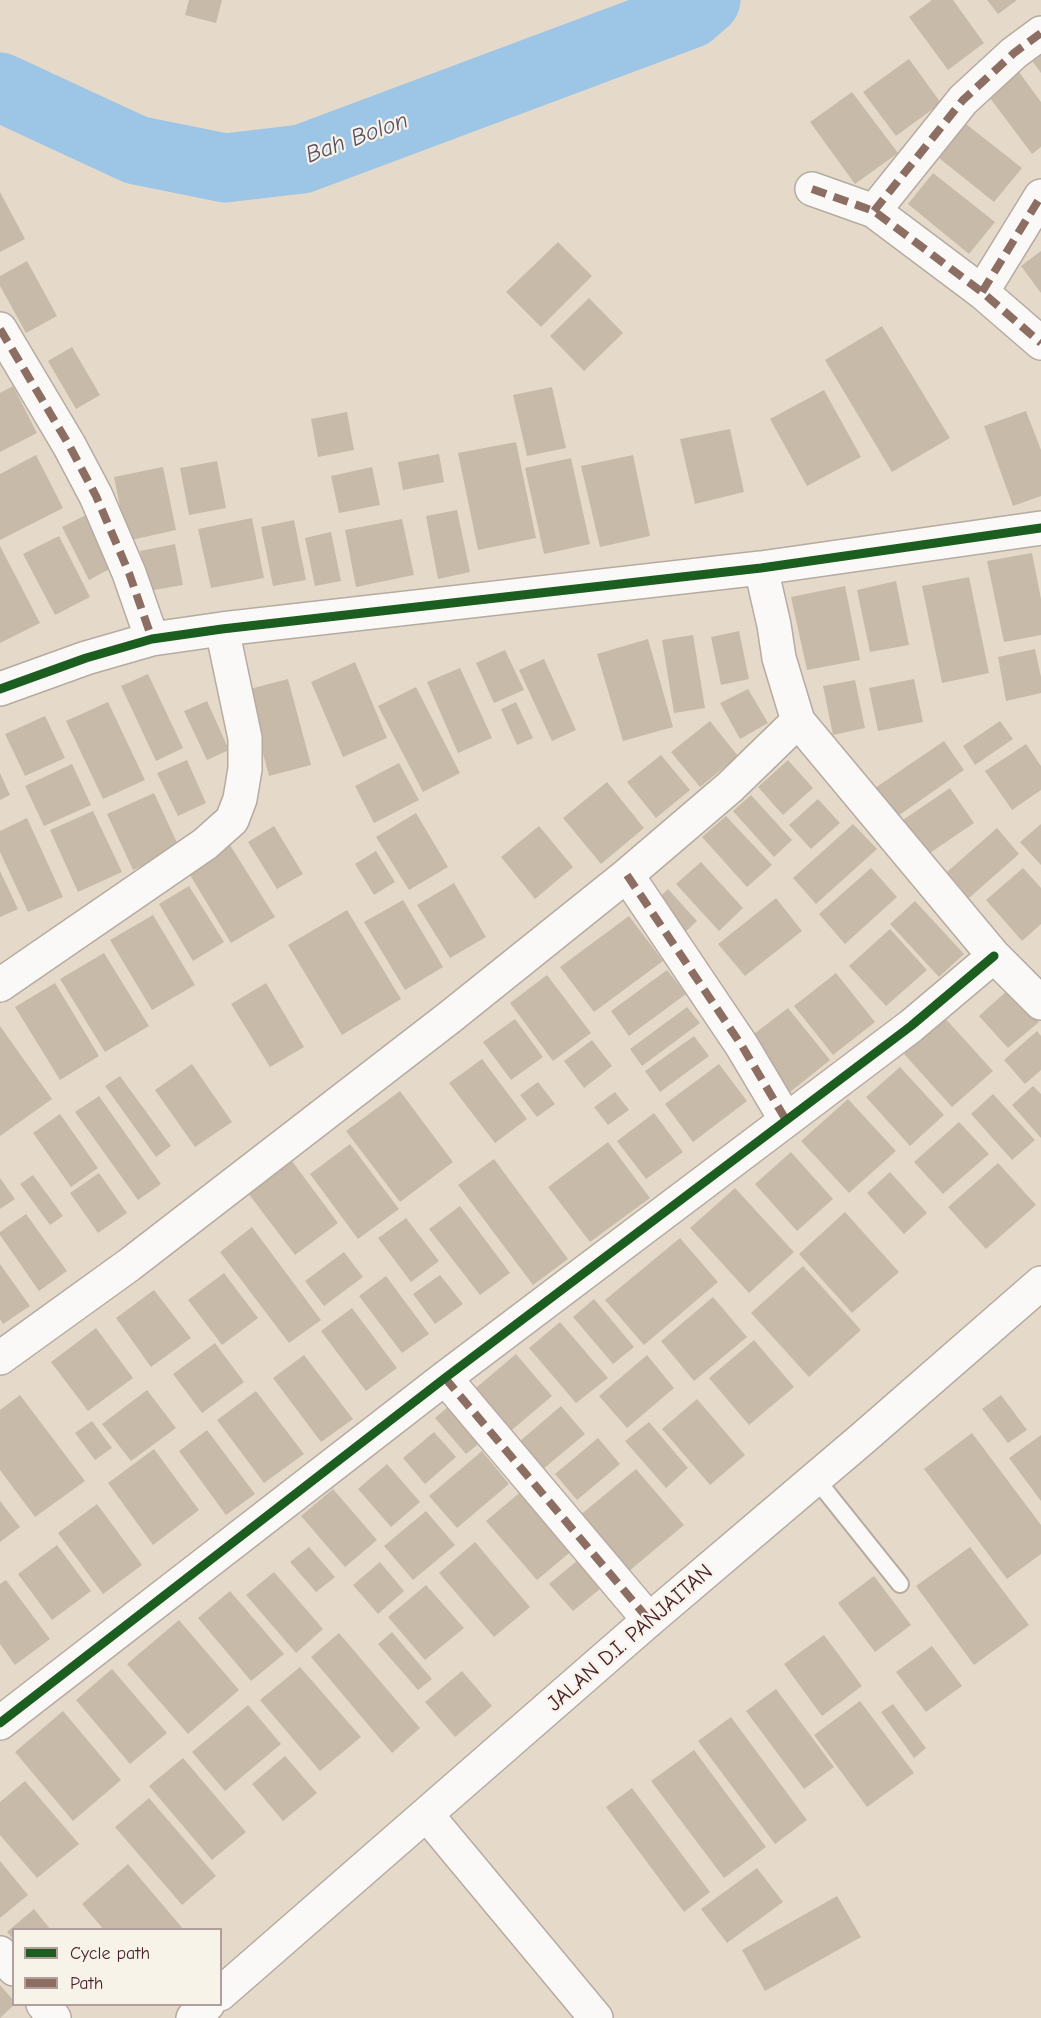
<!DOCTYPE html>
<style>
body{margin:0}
#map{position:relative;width:1041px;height:2018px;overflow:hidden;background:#e5dac9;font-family:"Comic Neue",sans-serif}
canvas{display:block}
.legend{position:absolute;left:12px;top:1928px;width:210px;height:78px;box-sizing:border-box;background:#f7f3e8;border:2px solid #b29e9c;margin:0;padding:8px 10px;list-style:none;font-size:18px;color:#4a1f2b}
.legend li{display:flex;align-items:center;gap:12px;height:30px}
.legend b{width:30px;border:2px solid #b29e9c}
</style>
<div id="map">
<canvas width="1041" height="2018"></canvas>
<ul class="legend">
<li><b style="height:8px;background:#1b5e20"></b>Cycle path</li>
<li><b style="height:8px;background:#8d6e63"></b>Path</li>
</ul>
</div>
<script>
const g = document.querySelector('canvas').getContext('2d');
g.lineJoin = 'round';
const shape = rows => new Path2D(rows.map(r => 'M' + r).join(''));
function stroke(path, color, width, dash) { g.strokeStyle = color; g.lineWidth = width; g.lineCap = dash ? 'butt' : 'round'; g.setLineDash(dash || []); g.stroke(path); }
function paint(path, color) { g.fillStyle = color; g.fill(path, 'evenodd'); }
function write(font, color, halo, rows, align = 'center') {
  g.font = font + ' "Comic Neue",sans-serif'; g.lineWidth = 4.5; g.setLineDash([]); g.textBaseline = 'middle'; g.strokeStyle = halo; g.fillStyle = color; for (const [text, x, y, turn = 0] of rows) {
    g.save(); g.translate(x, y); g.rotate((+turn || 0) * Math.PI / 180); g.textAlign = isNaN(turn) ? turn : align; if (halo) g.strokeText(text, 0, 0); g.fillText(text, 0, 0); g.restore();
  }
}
stroke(shape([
 [0,87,136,150,225,168,302,159,690,14,706,0]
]), '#9dc6e6', 69);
paint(shape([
 [189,0,222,0,216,23,185,15],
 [932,0,953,0,984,43,948,70,909,17],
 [987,0,1017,0,998,14],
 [1041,39,1041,73,1025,51],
 [909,59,941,103,896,136,863,92],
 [1019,72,1041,102,1041,147,1032,154,987,94],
 [852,92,898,153,855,184,810,122],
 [966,124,1022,168,994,202,939,158],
 [933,173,995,222,969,254,908,204],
 [0,192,25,239,0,252],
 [558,242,592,276,541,327,506,292],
 [1041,251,1041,293,1021,266],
 [27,261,57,316,26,333,0,286,0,276],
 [589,298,623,333,584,371,550,336],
 [882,326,950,438,892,472,825,360],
 [72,347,100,395,76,409,48,361],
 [13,386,37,433,0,452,0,393],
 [552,387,566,448,527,456,513,395],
 [824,390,861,457,807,486,770,419],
 [1026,411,1041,450,1041,496,1013,506,984,426],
 [347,412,354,450,318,457,311,419],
 [730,429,744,492,695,504,680,439],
 [516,442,536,538,478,550,458,453],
 [439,454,444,482,403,490,398,462],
 [36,455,63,508,0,540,0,474],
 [633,455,650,536,600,547,581,466],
 [571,458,590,544,544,554,525,468],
 [217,461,226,508,189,515,180,468],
 [163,467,176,530,127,541,114,477],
 [372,467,380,505,339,513,331,476],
 [457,510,470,572,438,579,426,516],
 [86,515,113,567,89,580,62,527],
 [252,518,264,578,211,588,198,529],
 [402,519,414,575,356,587,345,530],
 [294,520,306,580,273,586,261,527],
 [331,532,341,581,315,586,305,538],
 [59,536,90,597,55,615,23,554],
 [175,544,183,585,148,591,140,551],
 [0,546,40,623,0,643],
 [1032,553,1041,599,1041,635,1004,642,987,561],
 [969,577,989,673,942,683,922,586],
 [896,581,909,645,870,652,857,590],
 [845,586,860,660,807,670,791,597],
 [739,631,749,679,721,685,711,637],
 [693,635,705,708,674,713,662,640],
 [648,639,673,727,623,741,597,654],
 [1035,649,1041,677,1041,693,1006,701,998,657],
 [505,650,524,690,494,703,476,663],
 [544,659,576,730,552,741,519,670],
 [355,662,387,738,343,757,311,682],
 [460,668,492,738,458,753,427,682],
 [148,674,183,748,156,761,121,686],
 [288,679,311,765,269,776,246,690],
 [914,679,923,722,878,731,869,688],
 [855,680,865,728,833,735,823,686],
 [416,687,460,773,423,792,378,706],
 [748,689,768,723,740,739,720,703],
 [207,701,229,750,207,760,184,711],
 [108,702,145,780,103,799,66,721],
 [516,702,533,738,517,745,501,709],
 [45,716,65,758,25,776,5,734],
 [710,721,738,756,700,787,671,752],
 [1000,721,1013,739,975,765,963,746],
 [944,741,964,770,895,818,875,788],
 [1026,744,1041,766,1041,790,1012,810,985,771],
 [661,755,690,790,656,818,627,782],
 [187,760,206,803,178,816,157,773],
 [788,760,813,788,783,815,758,787],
 [399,763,419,800,374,823,355,786],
 [72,764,91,805,44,826,25,786],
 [0,773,10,795,0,800],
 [607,782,644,828,601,864,563,818],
 [950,788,974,823,924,857,900,822],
 [154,793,180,849,133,870,107,814],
 [751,795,792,840,774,857,733,811],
 [818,799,840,823,811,849,789,825],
 [93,811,122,872,78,892,50,830],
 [416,813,448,867,409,890,376,837],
 [726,816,772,865,747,887,702,837],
 [27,818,63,897,28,912,0,852,0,831],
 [853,824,877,849,816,904,793,878],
 [1041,824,1041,865,1020,842],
 [274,826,303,874,277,889,248,842],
 [539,826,573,867,535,899,501,857],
 [997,828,1019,854,969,898,947,872],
 [230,845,275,917,231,943,187,870],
 [376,851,395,882,374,895,355,864],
 [701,862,743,908,719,931,676,884],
 [871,868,897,897,845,944,819,914],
 [1023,868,1041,888,1041,924,1022,941,986,900],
 [0,871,18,909,0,917],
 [454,883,486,937,450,958,417,905],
 [189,886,224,942,193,961,159,904],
 [668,889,697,921,681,936,652,904],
 [776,898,802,931,745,976,718,944],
 [403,900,443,967,405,990,364,922],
 [915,901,964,954,939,977,890,924],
 [347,910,401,999,342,1035,288,945],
 [153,915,195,985,152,1010,110,940],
 [629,916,663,961,594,1012,560,967],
 [890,929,927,970,886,1006,849,966],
 [104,953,149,1026,105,1052,60,979],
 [667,970,686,994,629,1036,611,1011],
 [836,973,875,1022,833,1055,794,1006],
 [547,975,591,1033,553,1061,510,1003],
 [55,983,99,1056,60,1080,15,1007],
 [266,983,304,1047,270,1067,231,1004],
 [1009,989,1039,1022,1008,1048,979,1016],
 [687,1007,700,1023,642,1066,630,1049],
 [788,1008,830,1060,789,1093,746,1040],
 [944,1017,993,1071,952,1107,904,1054],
 [515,1019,543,1057,511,1080,483,1042],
 [0,1026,52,1099,0,1136],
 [1037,1031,1041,1036,1041,1070,1025,1084,1004,1060],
 [694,1036,709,1056,660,1092,645,1071],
 [592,1040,612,1066,584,1088,564,1061],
 [482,1059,527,1119,495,1143,449,1083],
 [192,1064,232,1122,195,1147,155,1090],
 [719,1064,747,1101,693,1142,665,1104],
 [900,1067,944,1115,910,1146,866,1097],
 [120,1076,171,1146,156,1157,105,1086],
 [538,1082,555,1104,537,1117,520,1095],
 [1033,1086,1041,1094,1041,1138,1012,1105],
 [400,1091,453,1162,400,1202,346,1131],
 [615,1092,629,1110,608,1125,594,1107],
 [993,1094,1035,1140,1012,1160,971,1114],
 [99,1096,161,1184,138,1200,75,1112],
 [848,1099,896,1151,849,1193,801,1141],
 [654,1113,683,1152,646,1179,617,1141],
 [60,1114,98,1168,71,1187,33,1133],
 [959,1122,989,1154,943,1194,914,1162],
 [608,1142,650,1198,590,1242,548,1187],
 [350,1144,399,1209,358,1239,310,1174],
 [791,1152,833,1199,797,1231,755,1184],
 [494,1159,568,1259,533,1285,458,1185],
 [292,1161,338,1223,295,1255,248,1193],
 [998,1163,1036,1205,986,1249,948,1207],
 [890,1172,927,1213,904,1234,867,1193],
 [99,1173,127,1213,98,1233,70,1193],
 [33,1175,63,1216,50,1225,20,1184],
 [0,1178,15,1199,0,1209],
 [735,1188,794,1252,749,1293,690,1228],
 [460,1206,510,1273,480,1295,429,1229],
 [845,1212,899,1272,852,1313,799,1254],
 [26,1214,67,1271,39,1291,0,1235,0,1232],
 [406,1218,439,1261,411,1282,378,1238],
 [252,1227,321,1320,289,1343,220,1252],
 [680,1238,718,1282,644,1345,605,1300],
 [344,1252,363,1277,324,1306,305,1281],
 [0,1264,30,1306,3,1324,0,1319],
 [803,1266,861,1330,809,1377,751,1313],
 [224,1273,258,1318,222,1345,188,1300],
 [440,1275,463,1304,435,1324,413,1294],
 [386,1276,429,1334,402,1353,359,1296],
 [154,1290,191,1338,151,1367,116,1318],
 [713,1297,747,1337,694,1381,661,1341],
 [594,1299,634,1347,613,1364,573,1317],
 [352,1308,397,1368,366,1391,321,1331],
 [560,1322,608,1378,576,1403,529,1348],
 [96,1328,133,1378,88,1411,51,1362],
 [754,1340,794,1387,749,1425,709,1378],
 [215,1343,244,1382,202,1413,173,1374],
 [516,1354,552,1396,506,1435,470,1393],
 [304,1355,353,1419,321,1442,273,1378],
 [647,1355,674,1388,627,1428,599,1396],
 [147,1390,176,1428,131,1461,102,1424],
 [256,1391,304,1454,264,1483,217,1420],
 [20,1395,85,1481,35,1517,0,1470,0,1410],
 [1001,1395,1027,1430,1008,1443,982,1409],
 [697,1399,745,1455,710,1485,662,1429],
 [456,1400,487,1437,466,1454,435,1418],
 [561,1406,585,1434,536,1475,513,1447],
 [92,1421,112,1448,95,1460,75,1433],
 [649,1422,688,1468,666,1488,625,1441],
 [207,1430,255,1494,226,1515,179,1451],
 [434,1432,456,1457,425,1484,403,1458],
 [972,1433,1041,1525,1041,1554,1007,1579,924,1469],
 [1041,1435,1041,1501,1009,1458],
 [598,1438,620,1464,577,1500,555,1474],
 [154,1449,199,1510,153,1545,108,1483],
 [482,1451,509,1484,457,1528,429,1496],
 [387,1464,420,1502,391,1527,358,1489],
 [636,1469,684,1525,628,1572,579,1516],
 [333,1489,377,1540,345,1567,301,1516],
 [523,1490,574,1549,537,1580,486,1521],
 [0,1501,20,1527,0,1542],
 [97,1504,142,1565,103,1594,58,1533],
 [426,1511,455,1545,413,1580,384,1546],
 [475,1542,530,1607,494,1637,439,1573],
 [57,1545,91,1591,52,1620,18,1574],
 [309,1547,335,1577,316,1592,290,1562],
 [970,1547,1029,1625,974,1665,916,1586],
 [578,1560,601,1588,573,1611,549,1584],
 [380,1562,404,1591,378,1614,353,1585],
 [274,1572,323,1629,296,1653,246,1595],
 [874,1576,911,1625,875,1652,838,1603],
 [6,1580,50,1639,15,1665,0,1644,0,1584],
 [426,1585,464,1628,425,1660,388,1617],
 [230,1591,284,1654,251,1681,198,1618],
 [179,1620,239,1690,188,1734,127,1664],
 [392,1632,432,1679,418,1690,378,1644],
 [339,1633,420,1728,392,1753,311,1657],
 [824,1635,862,1686,822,1716,784,1664],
 [932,1646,962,1686,926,1712,896,1672],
 [300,1667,361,1737,320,1771,260,1700],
 [112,1669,167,1733,130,1764,76,1700],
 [462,1671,492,1706,455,1737,425,1702],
 [776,1689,834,1767,804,1789,746,1711],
 [860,1701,914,1773,867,1807,814,1735],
 [893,1704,926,1748,914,1758,881,1712],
 [248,1705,281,1744,225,1791,192,1752],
 [63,1711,121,1780,73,1821,15,1752],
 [731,1717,807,1820,775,1844,698,1741],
 [694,1750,766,1847,724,1878,651,1781],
 [285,1756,317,1793,283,1821,252,1784],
 [183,1758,246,1832,212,1860,149,1786],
 [25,1781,79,1844,37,1878,0,1835,0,1802],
 [632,1788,710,1892,684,1912,606,1807],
 [149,1798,216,1876,182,1905,115,1827],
 [0,1861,28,1895,0,1918],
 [128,1864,184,1930,104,1930,82,1904],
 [757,1868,783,1902,727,1943,701,1909],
 [837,1896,861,1937,765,1991,742,1950],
 [34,1909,51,1930,14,1930,14,1940,7,1932],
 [0,1985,14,2001,14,2004,15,2004,0,2018]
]), '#c7baa8');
const lane = shape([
 [816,1479,900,1584]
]);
const street = shape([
 [812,189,874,211,982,292,1041,343],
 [874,211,963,100,1014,53,1041,33],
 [982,292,1041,196],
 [0,329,69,445,96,496,129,573,152,639],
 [761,568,774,625,779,658,798,721,994,956,1041,1003],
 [0,689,86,658,152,639,222,629,761,568,1041,528],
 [627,875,742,1046,786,1120],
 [0,985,205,844,232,820,240,799,245,769,245,738,222,629],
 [0,1358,129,1265,450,1017,627,875,730,787,798,721],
 [445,1378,649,1620],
 [0,1723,445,1378,911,1026,994,956],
 [427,1815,596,2018],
 [0,1953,14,1969],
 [43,2004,54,2018]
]);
const primary = shape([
 [220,1994,649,1620,862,1439,1041,1283],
 [193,2018,208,2004]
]);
stroke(lane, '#b6aba1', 20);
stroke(street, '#b6aba1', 36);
stroke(primary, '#b6aba1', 36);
stroke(lane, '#fbf9f7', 16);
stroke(street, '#fbf9f7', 33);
stroke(primary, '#fbf9f7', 33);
stroke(shape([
 [812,189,874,211,982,292,1041,343],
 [874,211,963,100,1014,53,1041,33],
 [982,292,1041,196],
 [0,329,69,445,96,496,129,573,152,639],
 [627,875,742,1046,786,1120],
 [445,1378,649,1620]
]), '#8d6e63', 8, [15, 8]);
stroke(shape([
 [0,689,86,658,152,639,222,629,761,568,1041,528],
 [0,1723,445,1378,911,1026,994,956]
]), '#1b5e20', 9);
write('22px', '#4a1f2b', '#f7f3e8', [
 ["JALAN D.I. PANJAITAN",630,1638,-41]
]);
write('italic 24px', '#5a4e67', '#f7f3e8', [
 ["Bah Bolon",357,138,-20]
]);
</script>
